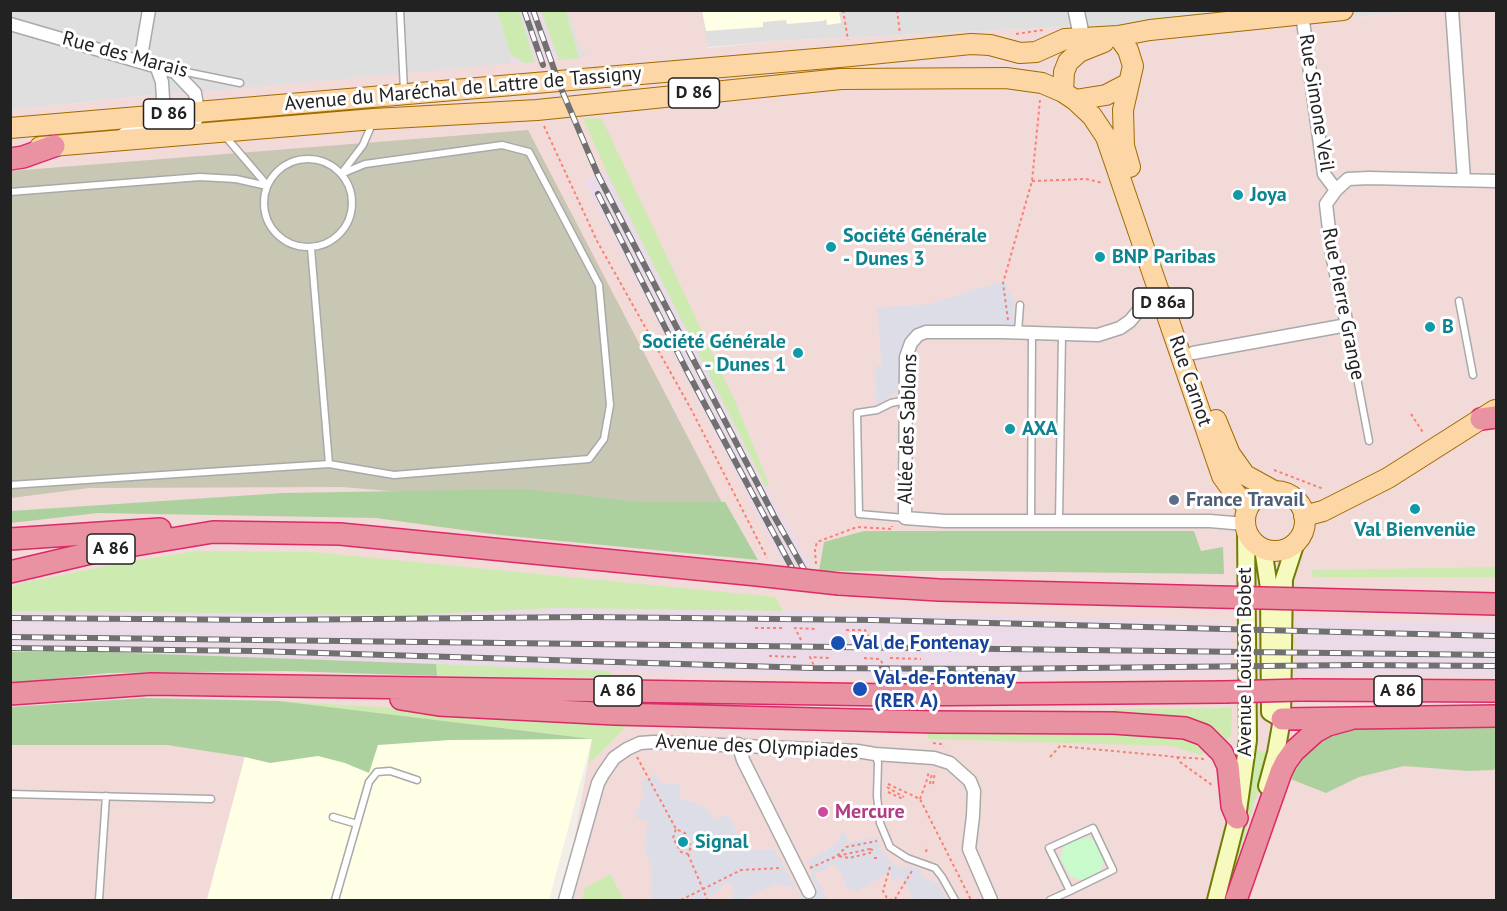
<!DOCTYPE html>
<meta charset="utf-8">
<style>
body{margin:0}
#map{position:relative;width:1507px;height:911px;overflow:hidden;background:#f2efe9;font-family:"PT Sans",sans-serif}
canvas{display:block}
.frame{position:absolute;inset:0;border:12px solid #222;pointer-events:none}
</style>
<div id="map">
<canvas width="1507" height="911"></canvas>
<div class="frame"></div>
</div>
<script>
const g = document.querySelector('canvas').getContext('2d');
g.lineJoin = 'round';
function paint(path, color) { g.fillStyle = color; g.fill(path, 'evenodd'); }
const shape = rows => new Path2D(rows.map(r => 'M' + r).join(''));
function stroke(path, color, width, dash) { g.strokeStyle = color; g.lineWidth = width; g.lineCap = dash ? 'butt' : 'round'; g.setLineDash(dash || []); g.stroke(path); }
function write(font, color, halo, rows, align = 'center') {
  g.font = font + ' "PT Sans",sans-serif'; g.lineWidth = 6; g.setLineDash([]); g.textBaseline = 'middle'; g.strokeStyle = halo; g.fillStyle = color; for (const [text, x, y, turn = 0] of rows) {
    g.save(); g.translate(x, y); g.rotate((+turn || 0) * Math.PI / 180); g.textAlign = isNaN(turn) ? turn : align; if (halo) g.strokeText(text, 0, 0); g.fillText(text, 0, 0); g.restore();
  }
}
paint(shape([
 [11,11,497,11,513,64,195,93,164,94,11,110],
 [566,11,1420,11,1184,34,1086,26,779,41,579,58]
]), '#e0dfdf');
paint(shape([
 [569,11,701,11,708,48,779,41,1086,26,1184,34,1420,11,1496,11,1496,900,564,900,592,739,253,726,207,900,58,900,11,898,10,110,164,94,195,93,588,56,578,46]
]), '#f2dad9');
paint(shape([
 [497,11,566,11,579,58,513,64],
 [606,171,766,487,812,566,782,563,584,181],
 [555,608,856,611,1232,622,1231,674,895,679,554,670,103,652,11,652,11,611,410,615],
 [1298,620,1496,622,1496,675,1297,674]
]), '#ebdbe8');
paint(shape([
 [702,11,839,11,841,23,827,25,826,19,823,21,787,24,786,20,763,22,763,27,706,31],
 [253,726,592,739,549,900,207,900]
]), '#ffffe5');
paint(shape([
 [528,130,731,520,342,487,89,488,11,498,11,171]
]), '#c7c7b4');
paint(shape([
 [497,11,519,11,535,62,524,63,510,54],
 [541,11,566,11,579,58,559,60],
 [583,118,602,119,734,399,769,484,766,487,606,171],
 [197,551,312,552,775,597,783,611,555,608,410,615,11,611,11,587,21,583,127,562],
 [1496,567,1496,577,1314,577,1311,570],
 [436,664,610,671,612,678,437,676],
 [279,701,631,722,588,765,592,739],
 [1232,708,1231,737,1224,741,1113,714,1114,709],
 [926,731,1184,737,1208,749,1201,755,1171,746,928,739],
 [1253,749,1269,753,1232,880,1250,788],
 [610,874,624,900,582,900,585,888]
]), '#cdebb0');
paint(shape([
 [525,489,638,502,725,502,758,560,499,535,376,518,98,513,11,523,11,511,283,493],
 [864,531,1194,531,1201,551,1223,547,1224,574,961,571,819,571,824,542],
 [10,652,103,652,436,664,437,676,287,671,108,673,11,684],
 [143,698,279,701,592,739,450,740,378,745,369,773,345,763,318,756,270,763,245,757,167,745,11,745,11,707],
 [1496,726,1496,769,1492,770,1468,771,1404,766,1359,777,1326,793,1288,778,1303,755,1317,743,1338,730]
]), '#add19e');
paint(shape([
 [1082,836,1094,840,1104,858,1101,870,1083,881,1070,876,1060,858,1064,846]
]), '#c8facc');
paint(shape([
 [1000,282,1007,283,1008,291,1014,300,1013,326,922,328,901,383,896,392,877,405,875,366,882,365,877,308,930,304],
 [655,774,661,784,680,784,679,798,704,806,716,820,728,814,746,849,775,850,796,888,793,889,791,887,781,884,778,885,777,883,743,900,732,900,733,886,726,882,714,894,704,900,651,900,652,870,644,846,648,822,635,817,645,793,640,783],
 [845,833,848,842,878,837,880,849,886,855,888,860,903,868,911,866,920,870,923,877,938,884,947,900,939,900,937,897,931,900,914,900,902,877,899,878,897,882,891,880,892,876,890,872,856,892,846,889,845,882,838,867,832,865,823,871,822,870,816,873,815,876,828,900,802,900,799,895,817,888,810,875,813,873,807,861,828,850,828,848,838,843,840,834]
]), '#dddde8');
const service = shape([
 [400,10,404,90],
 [175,72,186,72,240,83],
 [225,136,267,185],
 '264 203a44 44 0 1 1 88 0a44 44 0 1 1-88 0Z',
 [341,174,363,145,372,124],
 [10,192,200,177,236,179,267,186],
 [311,248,329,464,394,475,589,459,604,439,610,405,599,285,529,152,502,145,365,164,341,174],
 [1459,301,1473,375],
 [1347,325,1369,441],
 [1018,332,1020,305],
 [10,485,329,464],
 [905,518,859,514,857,413,877,410,891,403,906,400],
 [1031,521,1032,333],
 [1059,521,1062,334],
 [875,755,878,762,877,796,880,823,890,847,907,858,935,868,942,877,955,900],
 [10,794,211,799],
 [333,817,357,824],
 [99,900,106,796],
 [335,900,369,782,377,772,390,771,417,780],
 [1050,900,1070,891,1113,870,1093,828,1049,848,1070,891]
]);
const minor = shape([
 [1452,10,1464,180],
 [1302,14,1324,174,1336,190],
 [10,24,175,72,195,93,198,112,196,120,190,124,142,128,130,130,123,135],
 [140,62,149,10],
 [157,68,162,82,164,115],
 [1158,287,1130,321,1120,328,1098,335,1002,332,926,332,918,335,911,343,906,357,905,518,945,521,1210,521,1245,524],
 [1193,353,1347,325,1332,255,1326,204,1336,190,1348,179,1369,178,1496,181],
 [738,744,743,760,809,892],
 [565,900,598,783,603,774,614,758,627,749,640,743,654,742,857,751,875,754,934,758,950,763,970,781,974,791,973,816,969,849,991,900]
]);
const tertiary = shape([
 [1076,10,1082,38]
]);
const secondary = shape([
 [1263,548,1269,588,1270,712,1282,719],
 [1267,786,1276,753,1282,719,1284,579,1296,542],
 [1216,900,1237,818,1248,740,1246,528]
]);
const primary = shape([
 [1118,36,1128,50,1133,66,1123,110,1124,146,1130,167],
 [1063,92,1064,72,1068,62,1079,52,1104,42],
 [1075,100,1106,95,1129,83],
 [10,128,851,56,971,44,990,45,1020,53,1036,52,1065,39,1118,36,1150,30,1343,10],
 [40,147,374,119,537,110,841,79,1006,78,1042,83,1063,92,1075,100,1092,116,1106,137,1222,476,1230,487,1248,508],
 [1216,420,1230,454,1245,475,1274,491],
 '1245 521a30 30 0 1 1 60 0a30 30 0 1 1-60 0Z',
 [1304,516,1323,511,1388,478,1495,410]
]);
const motorway = shape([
 [10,159,23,157,54,146],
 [1481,419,1496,417],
 [10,539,160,529],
 [10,572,99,551,213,532,340,534,757,575],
 [839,584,939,590,1219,597],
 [1304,599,1496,604],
 [1300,690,1496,691],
 [10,694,151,684,894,695,1225,692],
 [401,699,439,705,615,714,934,722,1113,723,1185,728,1204,735,1222,753,1228,766,1232,806,1237,818],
 [1282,719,1496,716],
 [1236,900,1281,772,1286,762,1294,751,1315,732,1328,725,1350,719]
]);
stroke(service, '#a9a9a9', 9);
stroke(minor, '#a9a9a9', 15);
stroke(tertiary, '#a9a9a9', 18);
stroke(secondary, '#707d05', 20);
stroke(primary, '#a06b00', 22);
stroke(motorway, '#dc2a67', 24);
stroke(shape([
 [843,10,848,40],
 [897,10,900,34],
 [1016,34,1043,30],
 [544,126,597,241,691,409,767,558],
 [1032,181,1086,179,1103,183],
 [1008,320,1003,283,1032,181,1040,100],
 [1411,414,1424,434],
 [1274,470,1321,488,1323,491],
 [816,564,815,550,817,542,857,527,892,529,892,526],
 [755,628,783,628],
 [846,630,865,630,870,640],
 [801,640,795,628,815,629],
 [769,656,797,657],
 [864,658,880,659,886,670],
 [890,658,921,659],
 [816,670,810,657,829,658],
 [933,743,941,744,944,747],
 [637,757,676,829,685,833,691,847,688,854,681,852,673,838,676,829],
 [1050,757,1060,746,1177,757,1180,762,1212,785],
 [1177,757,1204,759],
 [888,784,920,799,971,900],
 [930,784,932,772],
 [933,784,935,772],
 [887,787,904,797],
 [888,792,903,799],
 [920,799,926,783,929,771],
 [870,849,873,850,870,853,849,858,837,856,870,849],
 [926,852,927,846],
 [688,854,707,899],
 [874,858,877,858],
 [890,867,883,891,888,900,895,899,912,871],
 [810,868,837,856,846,847,877,841],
 [681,900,741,870,781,868]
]), '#fa8072', 2, [3, 3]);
stroke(service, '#fff', 6);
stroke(minor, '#fff', 12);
stroke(tertiary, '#fff', 15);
stroke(secondary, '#f7fabf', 16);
stroke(primary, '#fcd6a4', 20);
stroke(motorway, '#e892a2', 21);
const rail = shape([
 [524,10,543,65],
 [533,10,560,86,598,175,774,516,806,573],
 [598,194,686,369,793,570],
 [10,618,267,620,587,617,873,620,1496,636],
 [10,637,1496,655],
 [10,648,256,651,812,668,995,669,1353,665,1496,666]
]);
stroke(rail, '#707070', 6);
stroke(rail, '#fff', 4, [11]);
const motorwayBridge = shape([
 [757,575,839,584],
 [1219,597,1304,599],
 [1225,692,1300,690]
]);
stroke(motorwayBridge, '#dc2a67', 24, []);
stroke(motorwayBridge, '#e892a2', 21);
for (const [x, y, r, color] of [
 [1238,195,6,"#0f9aa8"],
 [831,247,6,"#0f9aa8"],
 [1100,257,6,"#0f9aa8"],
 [1430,327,6,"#0f9aa8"],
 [798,353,6,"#0f9aa8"],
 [1010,429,6,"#0f9aa8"],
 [1174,500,6,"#5c6f8a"],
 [1415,509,6,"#0f9aa8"],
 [838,643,8,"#1a4fb4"],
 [860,689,8,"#1a4fb4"],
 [823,812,6,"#d1479c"],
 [683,842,6,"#0f9aa8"]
]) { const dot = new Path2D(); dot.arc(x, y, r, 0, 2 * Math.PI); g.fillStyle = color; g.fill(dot); stroke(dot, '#fff', 2); }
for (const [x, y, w] of [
 [694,93,51],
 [169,114,51],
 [1163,303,60],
 [111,549,48],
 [618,691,48],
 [1398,691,48]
]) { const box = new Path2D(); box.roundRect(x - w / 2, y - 15, w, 30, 4.5); g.fillStyle = '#fff'; g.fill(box); stroke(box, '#222', 1.5); }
write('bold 18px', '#222', null, [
 ["D 86",694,93],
 ["D 86",169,114],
 ["D 86a",1163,303],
 ["A 86",111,549],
 ["A 86",618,691],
 ["A 86",1398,691]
]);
write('20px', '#222', '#fff', [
 ["Rue des Marais",125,55,15],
 ["Avenue du Maréchal de Lattre de Tassigny",463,89,-5],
 ["Rue Simone Veil",1316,103,81],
 ["Rue Pierre Grange",1343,304,79],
 ["Rue Carnot",1190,381,71],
 ["Allée des Sablons",908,429,-88],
 ["Avenue Louison Bobet",1245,662,-90],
 ["Avenue des Olympiades",757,747,3]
]);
write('bold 20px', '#0d838f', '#fff', [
 ["Joya",1250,195],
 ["Société Générale",843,236],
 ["- Dunes 3",843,259],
 ["BNP Paribas",1112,257],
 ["B",1442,327],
 ["Société Générale",786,342,"right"],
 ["- Dunes 1",786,365,"right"],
 ["AXA",1022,429],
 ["Val Bienvenüe",1415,530,"center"],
 ["Signal",695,842]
], 'left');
write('bold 20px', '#4e5e75', '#fff', [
 ["France Travail",1186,500]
], 'left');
write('bold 20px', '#164399', '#fff', [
 ["Val de Fontenay",852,643],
 ["Val-de-Fontenay",874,678],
 ["(RER A)",874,701]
], 'left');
write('bold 20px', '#b23c85', '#fff', [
 ["Mercure",835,812]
], 'left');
</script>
